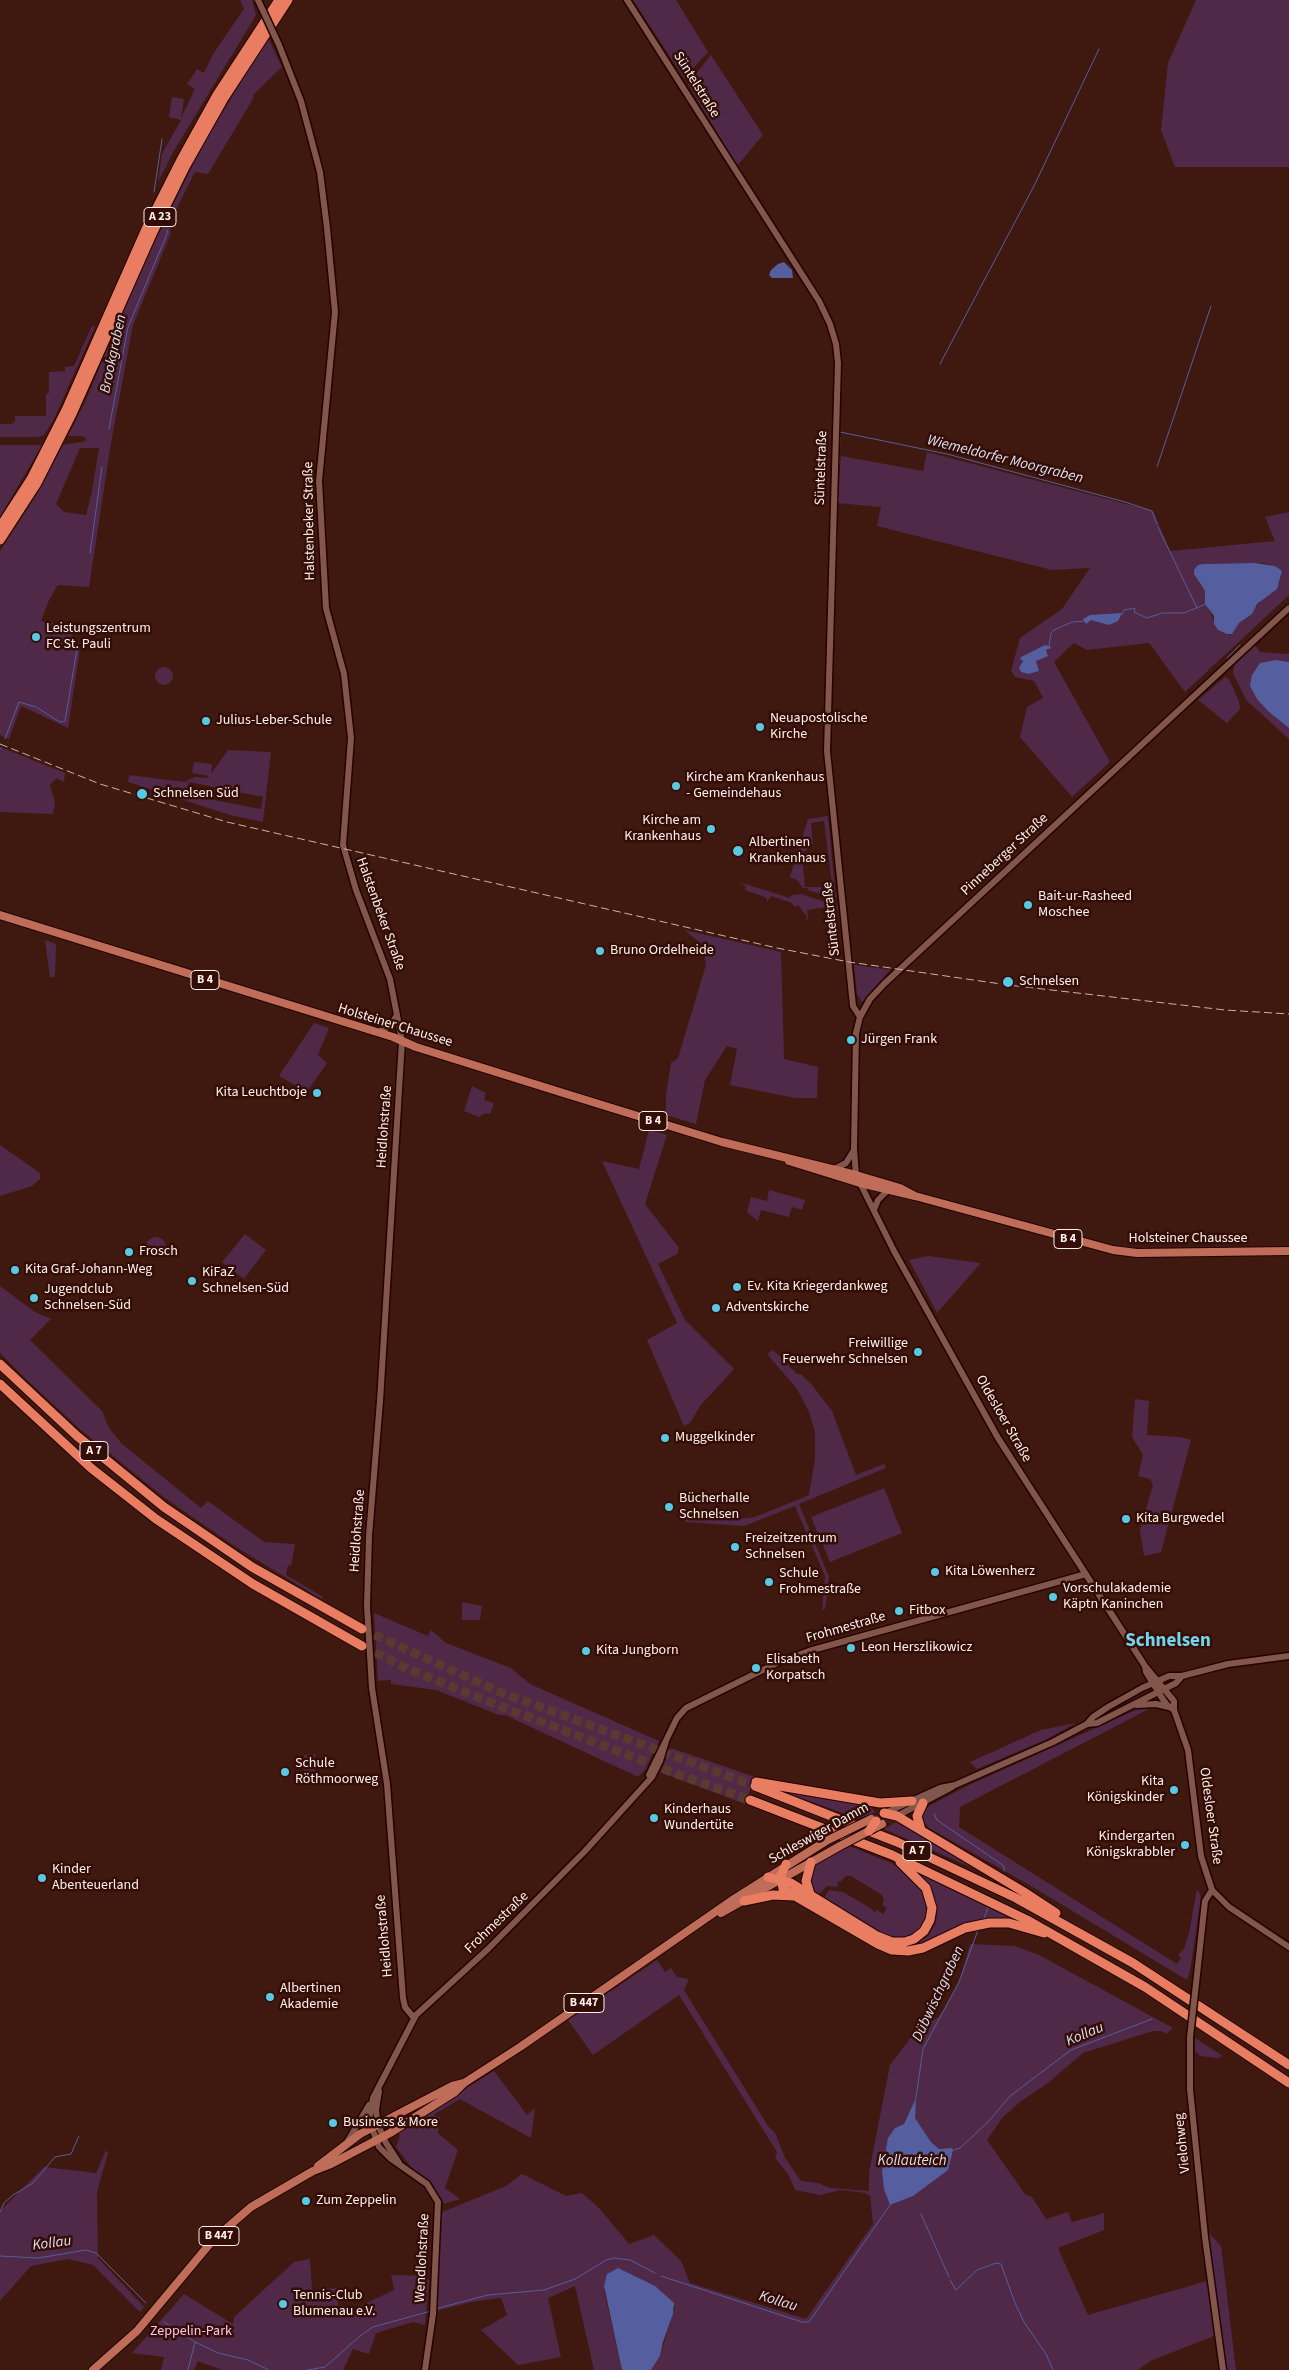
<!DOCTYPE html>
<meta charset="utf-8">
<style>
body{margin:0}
canvas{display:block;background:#3f180f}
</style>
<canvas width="1289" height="2370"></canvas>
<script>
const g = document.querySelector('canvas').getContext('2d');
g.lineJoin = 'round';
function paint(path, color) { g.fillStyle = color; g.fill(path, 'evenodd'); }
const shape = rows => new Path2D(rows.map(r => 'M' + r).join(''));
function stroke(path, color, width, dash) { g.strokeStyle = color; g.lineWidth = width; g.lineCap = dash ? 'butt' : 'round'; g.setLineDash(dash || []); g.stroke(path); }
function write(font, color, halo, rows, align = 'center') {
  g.font = font + ' "Source Sans 3",sans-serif'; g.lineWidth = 5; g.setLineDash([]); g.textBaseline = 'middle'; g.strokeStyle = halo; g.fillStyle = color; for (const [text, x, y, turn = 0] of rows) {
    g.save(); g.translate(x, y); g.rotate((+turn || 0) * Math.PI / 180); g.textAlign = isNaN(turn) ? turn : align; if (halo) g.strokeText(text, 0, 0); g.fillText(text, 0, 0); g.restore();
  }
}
paint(shape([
 [240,0,252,0,256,15,172,154,158,182,162,154,181,120,169,117,172,97,184,99,181,118,195,89,187,84,197,69,204,73,213,54,244,9],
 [633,0,676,0,708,52,684,78],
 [1196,0,1289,0,1289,167,1175,167,1161,130,1168,63],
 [268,38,282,67,254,94,253,99,208,174,195,172,169,224,171,233,133,325,111,443,89,587,58,585,49,600,41,621,74,627,70,648,80,649,68,728,21,706,9,739,0,735,0,551,37,494,63,445,86,441,86,438,81,436,68,436,85,402,144,263,205,141],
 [80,448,99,448,92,491,86,515,64,512,56,504],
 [711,55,763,135,737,166,688,84],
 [92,326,95,327,53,421,44,435,38,437,0,437,0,424,12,424,15,421,15,416,46,416,46,394,49,393,49,372,65,371,65,367,74,366],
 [0,445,42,445,0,517],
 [927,452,1153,511,1170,551,1275,541,1265,517,1289,512,1289,595,1185,692,1149,643,1087,650,1074,643,1054,662,1110,762,1072,797,1020,737,1027,707,1043,698,1034,681,1015,677,1011,671,1020,638,1062,609,1090,568,1052,570,877,526,881,507,837,503,841,456,923,471],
 [1262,563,1275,566,1281,575,1279,583,1255,607,1252,614,1239,623,1230,635,1219,630,1205,602,1205,591,1199,583,1203,564],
 [1045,645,1050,646,1046,652,1048,654,1036,660,1035,663,1039,671,1031,674,1022,665,1022,659,1023,656],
 [1255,645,1260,652,1289,654,1289,662,1276,660,1269,712,1289,728,1289,739,1246,700,1233,673,1235,663],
 '155 676a9 9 0 1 1 18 0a9 9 0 1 1-18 0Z',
 [1225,677,1229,679,1239,701,1240,709,1227,723,1198,700],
 [0,747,65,773,64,782,57,778,50,785,55,802,53,814,0,812],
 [228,750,271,752,263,822,230,815,128,782,129,775,184,782,195,777,208,778,209,776,192,773,194,762,212,764,211,774],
 [189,782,263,797,261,809,187,795],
 [828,816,835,891,837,897,832,898,828,897,831,896,830,885,828,885,832,884,824,821,811,823,813,844,808,845,807,850,804,851,802,856,805,887,821,887,822,894,807,890,809,888,803,888,797,880,790,877,808,819],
 [739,882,790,898,791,895,801,894,838,906,839,910,836,910,835,906,807,910,808,919,805,921,807,917,798,905,795,907,792,903,771,896,767,902,767,899,765,897,745,890,746,886],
 [684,930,781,952,784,1059,818,1067,817,1098,795,1098,730,1085,737,1049,727,1046,705,1080,696,1124,666,1115,666,1095,671,1063,678,1058,706,965,702,944],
 [45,940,56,944,55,977,50,977],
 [854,965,890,970,862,1002,857,994],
 [314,1023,329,1028,318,1055,327,1063,307,1092,279,1076],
 [472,1086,486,1093,484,1100,494,1103,490,1114,485,1113,479,1117,464,1111],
 [649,1130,667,1135,645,1204,679,1248,677,1254,658,1264,685,1320,734,1369,700,1406,690,1423,684,1426,647,1340,677,1323,602,1161,639,1169],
 [0,1145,40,1173,40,1179,32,1186,0,1196],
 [769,1190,805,1200,802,1210,792,1207,789,1217,761,1210,758,1221,747,1212,751,1197,767,1201],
 [245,1234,266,1250,244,1279,222,1262],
 '146 1247a10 10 0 1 1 20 0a10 10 0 1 1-20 0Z',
 [928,1256,981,1263,937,1313,909,1260],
 [0,1286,35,1312,51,1319,30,1340,102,1411,109,1428,122,1444,201,1508,208,1501,264,1542,295,1544,291,1566,288,1565,286,1575,323,1597,321,1599,236,1547,165,1498,82,1431,25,1378,0,1353],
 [773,1350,797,1374,801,1374,812,1385,832,1411,856,1475,884,1464,886,1468,799,1504,829,1577,825,1609,822,1610,825,1576,795,1506,744,1526,685,1522,685,1516,739,1519,755,1517,809,1495,815,1459,815,1432,809,1412,797,1389,767,1354],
 [1135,1399,1149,1401,1147,1435,1180,1437,1191,1440,1161,1552,1144,1556,1140,1530,1153,1485,1150,1479,1138,1476,1143,1455,1132,1437],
 [884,1488,902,1533,830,1562,811,1517],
 [462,1602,482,1606,480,1620,462,1620],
 [374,1613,428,1636,431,1630,446,1643,511,1668,530,1684,659,1741,645,1770,639,1776,636,1776,505,1715,499,1715,436,1690,391,1684,391,1680,378,1681],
 [1140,1708,1149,1709,960,1807,959,1827,1177,1964,1181,1958,1178,1955,1184,1949,1189,1933,1197,1889,1201,1897,1190,1971,1187,1980,1031,1886,929,1828,922,1820,924,1812,929,1806,969,1785],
 [1076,1723,1045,1740,977,1769,970,1762,1041,1730],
 [671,1748,755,1777,745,1804,660,1772],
 [315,1754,316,1780,304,1781,304,1755],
 [774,1788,870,1806,875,1812,859,1819],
 [898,1821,984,1873,884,1829],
 [849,1846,891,1863,904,1871,923,1889,928,1904,928,1914,922,1927,915,1934,906,1938,883,1935,824,1898,829,1890,843,1892,872,1909,874,1913,877,1910,883,1914,887,1908,882,1905,884,1901,882,1895,851,1876,846,1876,840,1882,838,1881,837,1887,827,1886,818,1895,815,1895,809,1882,813,1868,820,1861],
 [915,1872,1021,1923,999,1920,931,1943,908,1947,917,1944,928,1936,935,1925,937,1915,934,1895],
 [970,1944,1015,1946,1039,1955,1173,2028,1166,2034,1161,2031,1153,2031,1083,2053,1048,2083,1020,2102,1003,2117,987,2140,1025,2194,1032,2197,1046,2219,1068,2212,1072,2222,1104,2213,1104,2230,1058,2248,1088,2315,1207,2281,1214,2336,1150,2361,1138,2370,651,2370,660,2356,675,2307,604,2290,622,2370,594,2370,575,2286,548,2298,561,2357,518,2365,481,2330,507,2315,501,2298,471,2302,437,2311,440,2213,506,2186,522,2174,566,2196,582,2193,599,2208,629,2244,654,2235,681,2261,690,2283,806,2319,873,2224,870,2196,865,2193,841,2190,820,2195,795,2190,788,2174,775,2158,777,2152,679,1995,593,2055,568,2020,657,1960,665,1972,671,1968,677,1977,689,1979,684,1990,768,2126,775,2133,785,2158,801,2181,818,2183,830,2188,869,2191,869,2172,890,2065,918,2028,939,2017,959,1983],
 [915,2100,915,2118,931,2142,939,2149,952,2148,922,2189,894,2204,895,2128,904,2124],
 [1195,2038,1223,2056,1218,2058,1200,2056,1195,2051],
 [494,2071,527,2115,535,2108,531,2138,460,2099,433,2115,440,2117,438,2133,458,2150,445,2188,460,2199,444,2204,434,2187,411,2167,396,2147,400,2135,398,2132,420,2120,421,2116],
 [106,2150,108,2153,97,2192,98,2258,144,2307,140,2312,93,2265,68,2259,31,2266,0,2301,0,2211,44,2167,96,2173],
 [1209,2233,1221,2246,1236,2370,1226,2370],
 [310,2259,312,2290,337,2288,339,2316,394,2290,391,2275,425,2276,429,2280,425,2325,413,2322,376,2333,369,2354,353,2349,343,2370,222,2370,198,2361,194,2370,161,2370,164,2357,132,2353,184,2294,233,2324,234,2317,294,2262]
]), '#502848');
paint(shape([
 [784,262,792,270,793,278,772,278,769,275,771,270,778,264],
 [1255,563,1275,566,1282,571,1277,589,1257,604,1252,614,1239,623,1232,634,1227,634,1218,630,1214,624,1214,616,1205,604,1205,591,1194,574,1194,570,1198,565,1203,564],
 [1122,613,1118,621,1109,625,1091,620,1086,624,1083,619,1090,615],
 [1045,645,1050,646,1051,648,1046,650,1048,656,1036,661,1039,671,1029,674,1021,672,1019,668,1023,661,1020,659,1021,657],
 [1276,660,1289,662,1289,728,1269,712,1257,699,1250,686,1252,675,1260,663],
 [916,2098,915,2118,931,2142,939,2149,952,2148,953,2150,948,2170,913,2196,890,2205,884,2189,882,2171,888,2138,895,2128,904,2124],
 [618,2268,655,2286,674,2303,673,2314,663,2342,660,2356,651,2370,622,2370,604,2286,607,2274]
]), '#555f9f');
stroke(shape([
 [154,192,162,139],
 [940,364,1034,186,1099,49],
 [109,429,128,327,167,234,167,230],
 [840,432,947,454,1125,502,1152,511,1157,524],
 [839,464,840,437],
 [1157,467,1211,306],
 [838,502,838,471],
 [1158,527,1197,608],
 [837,545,837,533],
 [90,553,102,467],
 [835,568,835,565],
 [1122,614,1124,610,1135,608,1134,612,1147,618,1162,613,1184,613,1206,604],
 [1049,645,1051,633,1054,630,1072,622,1085,621],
 [1227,658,1240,645],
 [5,739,19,702,36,707,60,722,65,721,77,649],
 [0,749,1,748],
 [1106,1244,1120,1247],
 [1124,1247,1129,1248],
 [934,1814,937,1820,1004,1866,1004,1871],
 [983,1921,988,1908],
 [916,2098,923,2049,959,1982,978,1930],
 [954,2150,960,2148,988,2122,1010,2096,1071,2050,1152,2019],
 [0,2212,4,2203,13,2195,33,2183,55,2157,71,2154,79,2136],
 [921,2214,949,2277],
 [0,2256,38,2258,86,2250,96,2253,146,2303],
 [661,2276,802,2322,809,2322,890,2205],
 [950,2280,956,2290,977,2270,996,2263,1001,2264,1015,2303,1024,2322,1046,2354,1053,2370],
 [435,2309,488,2295,544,2290,575,2279,606,2260,614,2258,630,2260,655,2273],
 [164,2322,195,2342,218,2353,248,2360,269,2370],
 [188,2370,195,2342],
 [308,2370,325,2367,360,2336,373,2327,431,2311]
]), '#555f9f', 1);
stroke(shape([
 [362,1629,500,1692,755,1786],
 [363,1646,404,1667,482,1699,677,1774,750,1800]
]), '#5b3930', 9, [9, 4.5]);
const secondary = shape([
 [627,0,819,301,830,324,836,344,838,363,827,751,853,1006,860,1017],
 [279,45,301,101,320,172,327,228,335,312,319,481,326,608,344,674,351,738,343,845,356,890,390,979,402,1041,380,1401,369,1536,367,1606,372,1688,387,1784,403,1998,405,2007,414,2018],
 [1289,608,884,984,870,999,860,1017,856,1033,854,1149,856,1175,894,1251,998,1438,1145,1666,1174,1701,1174,1710,1188,1750,1201,1856,1212,1890,1229,1907,1289,1947],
 [378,1032,390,1026,397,1015],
 [834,1169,846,1163,854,1150],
 [874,1210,878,1200,887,1191],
 [1145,1666,1146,1672,1162,1698,1167,1705,1174,1710],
 [1137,1705,1156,1704,1169,1707],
 [1087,1724,1093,1717,1108,1707,1142,1688,1169,1676,1182,1676,1228,1664,1289,1656],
 [649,1775,677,1718,686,1708,779,1662,809,1651,1086,1574],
 [885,1813,940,1788,955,1785,1053,1742,1087,1724,1097,1723,1176,1683,1182,1676],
 [897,1816,952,1787],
 [1196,1984,1205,1901,1212,1890],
 [1190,2037,1190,2089,1205,2237,1223,2370],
 [379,2091,376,2110,378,2125,386,2143,399,2163],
 [346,2144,369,2105],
 [425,2370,433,2314,438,2202,427,2184,390,2158,379,2147,369,2120,373,2098,416,2015,488,1949,585,1851,652,1777,660,1761,666,1741]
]);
const primary = shape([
 [0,915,393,1037,416,1047,560,1092,722,1142,856,1175,900,1188,915,1196],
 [789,1161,860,1183,915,1196,1113,1250,1137,1253,1289,1251],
 [721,1913,840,1846],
 [318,2166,360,2134,452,2086,464,2083],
 [93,2370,137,2331,213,2240,251,2207,313,2171,331,2164,390,2133,455,2092,464,2083,520,2047,731,1901,826,1841]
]);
const highway = shape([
 [0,527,31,479,66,410,146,229,181,160,217,95,279,0],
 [0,540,37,483,72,414,153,232,185,167,224,98,288,0],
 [0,1364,77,1436,164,1507,252,1567,362,1629],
 [0,1384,91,1468,156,1519,253,1584,362,1646],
 [756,1782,880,1803,912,1801],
 [755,1786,897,1842,1016,1898,1133,1963,1289,2065],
 [750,1800,892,1855,1027,1920,1145,1987,1289,2083],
 [884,1813,897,1816,1024,1892,1056,1913],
 [921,1830,917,1816,923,1803],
 [811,1862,806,1881,811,1897],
 [786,1864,781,1875,783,1889,878,1944,892,1950,908,1951,923,1948,965,1928,989,1923,1009,1923,1044,1933],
 [768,1877,791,1883,877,1936,892,1942,905,1942,914,1939,924,1931,930,1920,932,1908,926,1888,900,1862],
 [744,1901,773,1895,793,1896]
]);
stroke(secondary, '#230200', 9);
stroke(primary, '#230200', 10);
stroke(highway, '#230200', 11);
stroke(secondary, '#82564a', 6);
stroke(primary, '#bf6d58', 8);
stroke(highway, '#e87d61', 9);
stroke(shape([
 [0,744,100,784,227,822,777,948,849,962,1008,985,1225,1010,1289,1014]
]), '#c6b3ae', 1, [8, 4]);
const secondaryBridge = shape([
 [258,0,279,45],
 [1190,2037,1196,1984]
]);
const primaryBridge = shape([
 [826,1841,871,1819],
 [840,1846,882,1824]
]);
const highwayBridge = shape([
 [869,1831,876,1821]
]);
stroke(secondaryBridge, '#230200', 9, []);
stroke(primaryBridge, '#230200', 10, []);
stroke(highwayBridge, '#230200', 11, []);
stroke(secondaryBridge, '#82564a', 6);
stroke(primaryBridge, '#bf6d58', 8);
stroke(highwayBridge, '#e87d61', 9);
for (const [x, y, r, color] of [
 [36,637,5,"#58c9e3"],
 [206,721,5,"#58c9e3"],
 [760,727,5,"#58c9e3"],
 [676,786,5,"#58c9e3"],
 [142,794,6,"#58c9e3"],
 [711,829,5,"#58c9e3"],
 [738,851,6,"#58c9e3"],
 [1028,905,5,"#58c9e3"],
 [600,951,5,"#58c9e3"],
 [1008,982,6,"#58c9e3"],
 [851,1040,5,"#58c9e3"],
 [317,1093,5,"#58c9e3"],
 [129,1252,5,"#58c9e3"],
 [15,1270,5,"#58c9e3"],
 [192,1281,5,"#58c9e3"],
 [737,1287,5,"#58c9e3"],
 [34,1298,5,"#58c9e3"],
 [716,1308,5,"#58c9e3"],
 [918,1352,5,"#58c9e3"],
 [665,1438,5,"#58c9e3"],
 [669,1507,5,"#58c9e3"],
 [1126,1519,5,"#58c9e3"],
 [735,1547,5,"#58c9e3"],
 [935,1572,5,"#58c9e3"],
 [769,1582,5,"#58c9e3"],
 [1053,1597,5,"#58c9e3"],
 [899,1611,5,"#58c9e3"],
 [851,1648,5,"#58c9e3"],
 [586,1651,5,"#58c9e3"],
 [756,1668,5,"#58c9e3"],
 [285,1772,5,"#58c9e3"],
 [1174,1790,5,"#58c9e3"],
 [654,1818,5,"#58c9e3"],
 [1185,1845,5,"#58c9e3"],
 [42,1878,5,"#58c9e3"],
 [270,1997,5,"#58c9e3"],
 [333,2123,5,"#58c9e3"],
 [306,2201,5,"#58c9e3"],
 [283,2304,5,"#58c9e3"]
]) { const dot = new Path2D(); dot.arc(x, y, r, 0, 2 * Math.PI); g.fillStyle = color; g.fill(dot); stroke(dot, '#340e06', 2); }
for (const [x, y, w] of [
 [160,217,32],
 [205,980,28],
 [653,1121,28],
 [1068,1239,28],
 [94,1451,28],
 [917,1851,28],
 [584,2003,40],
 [219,2236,40]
]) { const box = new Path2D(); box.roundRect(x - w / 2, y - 9.5, w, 19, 4); g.fillStyle = '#340e06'; g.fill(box); stroke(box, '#fcf1ee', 1); }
write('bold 12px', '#fcf1ee', null, [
 ["A 23",160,217],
 ["B 4",205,980],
 ["B 4",653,1121],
 ["B 4",1068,1239],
 ["A 7",94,1451],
 ["A 7",917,1851],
 ["B 447",584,2003],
 ["B 447",219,2236]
]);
write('14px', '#fcf1ee', '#340e06', [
 ["Süntelstraße",696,85,58],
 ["Süntelstraße",822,468,-88],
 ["Halstenbeker Straße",310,521,-91],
 ["Pinneberger Straße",1005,855,-43],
 ["Halstenbeker Straße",380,914,70],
 ["Süntelstraße",832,919,-96],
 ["Holsteiner Chaussee",395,1026,17],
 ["Heidlohstraße",385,1127,-86],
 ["Holsteiner Chaussee",1188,1239],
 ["Oldesloer Straße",1003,1419,60],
 ["Heidlohstraße",358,1531,-86],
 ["Frohmestraße",846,1628,-16],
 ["Oldesloer Straße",1210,1816,82],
 ["Schleswiger Damm",819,1834,-29],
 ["Frohmestraße",497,1923,-44],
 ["Heidlohstraße",385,1936,-95],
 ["Vielohweg",1183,2143,-96],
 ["Wendlohstraße",423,2258,-87]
]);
write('14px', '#fcf1ee', '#340e06', [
 ["Leistungszentrum",46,629],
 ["FC St. Pauli",46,645],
 ["Neuapostolische",770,719],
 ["Kirche",770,735],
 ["Julius-Leber-Schule",216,721],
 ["Kirche am Krankenhaus",686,778],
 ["- Gemeindehaus",686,794],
 ["Schnelsen Süd",153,794],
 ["Kirche am",701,821,"right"],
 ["Krankenhaus",701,837,"right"],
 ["Albertinen",749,843],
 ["Krankenhaus",749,859],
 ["Bait-ur-Rasheed",1038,897],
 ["Moschee",1038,913],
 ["Bruno Ordelheide",610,951],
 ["Schnelsen",1019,982],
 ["Jürgen Frank",861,1040],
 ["Kita Leuchtboje",307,1093,"right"],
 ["Frosch",139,1252],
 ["Kita Graf-Johann-Weg",25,1270],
 ["KiFaZ",202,1273],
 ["Schnelsen-Süd",202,1289],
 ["Ev. Kita Kriegerdankweg",747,1287],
 ["Jugendclub",44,1290],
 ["Schnelsen-Süd",44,1306],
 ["Adventskirche",726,1308],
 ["Freiwillige",908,1344,"right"],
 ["Feuerwehr Schnelsen",908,1360,"right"],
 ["Muggelkinder",675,1438],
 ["Bücherhalle",679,1499],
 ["Schnelsen",679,1515],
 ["Kita Burgwedel",1136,1519],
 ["Freizeitzentrum",745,1539],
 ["Schnelsen",745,1555],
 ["Kita Löwenherz",945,1572],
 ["Schule",779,1574],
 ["Frohmestraße",779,1590],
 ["Vorschulakademie",1063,1589],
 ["Käptn Kaninchen",1063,1605],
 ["Fitbox",909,1611],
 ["Leon Herszlikowicz",861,1648],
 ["Kita Jungborn",596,1651],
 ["Elisabeth",766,1660],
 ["Korpatsch",766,1676],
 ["Schule",295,1764],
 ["Röthmoorweg",295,1780],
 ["Kita",1164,1782,"right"],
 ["Königskinder",1164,1798,"right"],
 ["Kinderhaus",664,1810],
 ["Wundertüte",664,1826],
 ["Kindergarten",1175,1837,"right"],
 ["Königskrabbler",1175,1853,"right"],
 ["Kinder",52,1870],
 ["Abenteuerland",52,1886],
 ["Albertinen",280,1989],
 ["Akademie",280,2005],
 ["Business & More",343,2123],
 ["Zum Zeppelin",316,2201],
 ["Tennis-Club",293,2296],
 ["Blumenau e.V.",293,2312]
], 'left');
write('14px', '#fbc6ee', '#340e06', [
 ["Zeppelin-Park",191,2332]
]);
write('italic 15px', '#dadff2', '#340e06', [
 ["Brookgraben",114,354,-78],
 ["Wiemeldorfer Moorgraben",1005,460,14],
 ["Dübwischgraben",939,1994,-65],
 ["Kollau",1085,2035,-23],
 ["Kollauteich",912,2162],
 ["Kollau",52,2244,-7],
 ["Kollau",778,2302,17]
]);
write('bold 19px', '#70d5ed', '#340e06', [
 ["Schnelsen",1168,1642]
]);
</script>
